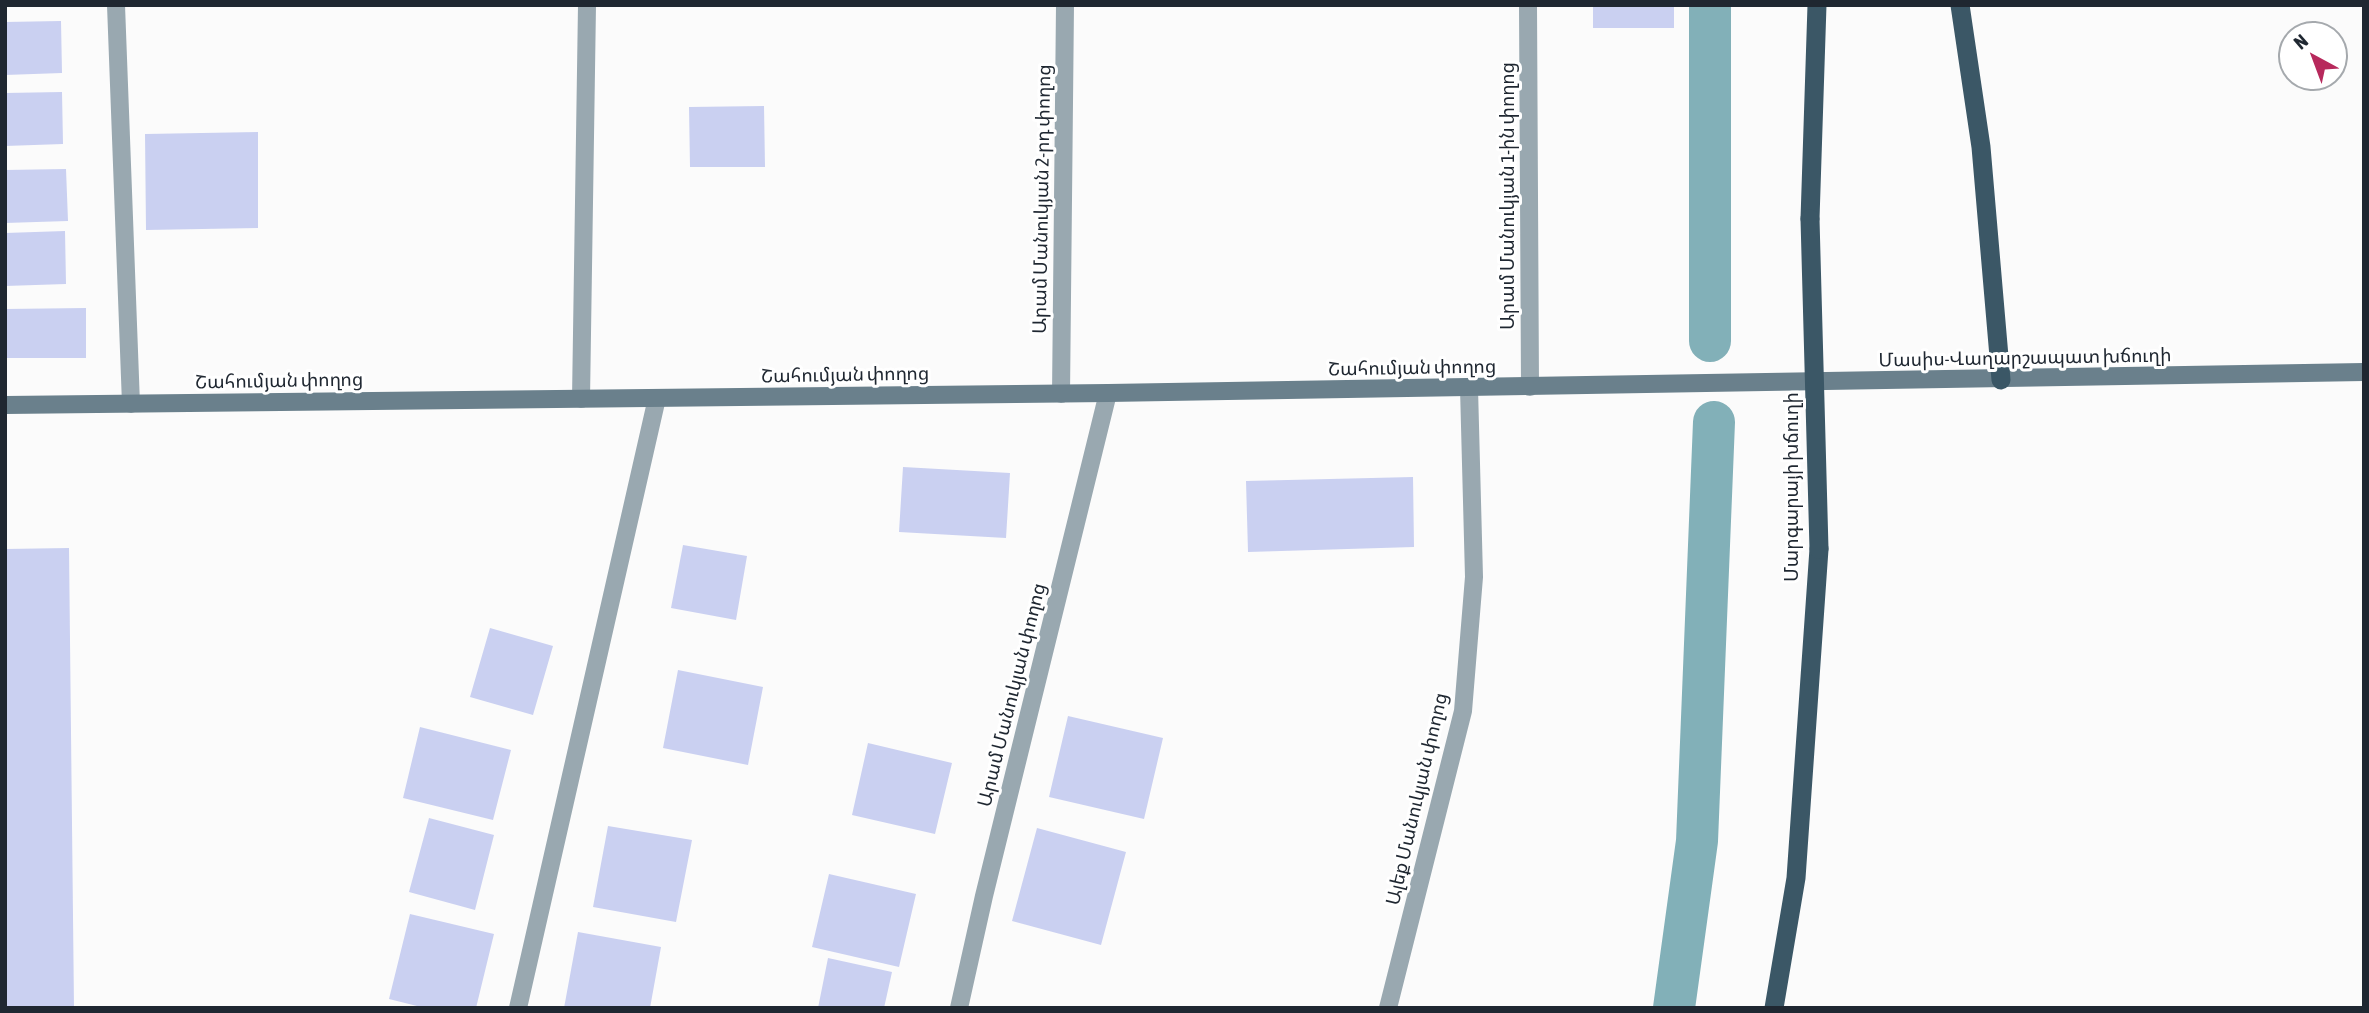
<!DOCTYPE html>
<meta charset="utf-8">
<style>
body{margin:0}
#map{position:relative;width:2369px;height:1013px;overflow:hidden;background:#fbfbfb;font-family:"Asap Condensed",sans-serif}
canvas{display:block}
.frame{position:absolute;inset:0;border:7px solid #1f2731;pointer-events:none}
.north{position:absolute;left:2278px;top:21px;width:70px;height:70px;box-sizing:border-box;background:#fff;border:2px solid #a5a9ad;border-radius:50%;rotate:319deg;font-size:19px;font-weight:700;line-height:28px;text-align:center;color:#1f2731}
.north::after{content:'';display:block;margin:auto;width:24px;height:32px;background:#b7295c;clip-path:polygon(50% 0,100% 100%,50% 72%,0 100%)}
</style>
<div id="map">
<canvas width="2369" height="1013"></canvas>
<div class="frame"></div>
<div class="north">N</div>
</div>
<script>
const g = document.querySelector('canvas').getContext('2d');
g.lineJoin = 'round';
const shape = rows => new Path2D(rows.map(r => 'M' + r).join(''));
function stroke(path, color, width, dash) { g.strokeStyle = color; g.lineWidth = width; g.lineCap = dash ? 'butt' : 'round'; g.setLineDash(dash || []); g.stroke(path); }
function paint(path, color) { g.fillStyle = color; g.fill(path, 'evenodd'); }
function write(font, color, halo, rows, align = 'center') {
  g.font = font + ' "Asap Condensed","Noto Sans Armenian",sans-serif'; g.lineWidth = 6; g.setLineDash([]); g.textBaseline = 'middle'; g.strokeStyle = halo; g.fillStyle = color; for (const [text, x, y, turn = 0] of rows) {
    g.save(); g.translate(x, y); g.rotate((+turn || 0) * Math.PI / 180); g.textAlign = isNaN(turn) ? turn : align; if (halo) g.strokeText(text, 0, 0); g.fillText(text, 0, 0); g.restore();
  }
}
stroke(shape([
 [1710,341,1710,5],
 [1674,1008,1697,841,1714,422]
]), '#82b0b8', 42);
paint(shape([
 [1593,5,1674,5,1674,28,1593,28],
 [61,21,62,73,5,75,5,22],
 [62,92,63,144,5,146,5,93],
 [764,106,765,167,690,167,689,107],
 [258,132,258,228,146,230,145,134],
 [66,169,68,221,5,223,5,170],
 [65,231,66,284,5,286,5,233],
 [86,308,86,358,5,358,5,309],
 [903,467,1010,473,1006,538,899,532],
 [1413,477,1414,547,1248,552,1246,481],
 [683,545,747,556,736,620,671,608],
 [69,548,74,1008,5,1008,5,549],
 [490,628,553,646,533,715,470,697],
 [678,670,763,687,748,765,663,748],
 [1068,716,1163,738,1144,819,1049,797],
 [420,727,511,750,493,820,403,798],
 [868,743,952,763,935,834,852,815],
 [429,818,494,835,475,910,409,892],
 [608,826,692,840,676,922,593,907],
 [1037,828,1126,852,1101,945,1012,921],
 [829,874,916,894,899,967,812,947],
 [410,914,494,934,476,1008,425,1008,389,999],
 [578,932,661,947,650,1008,564,1008],
 [828,958,892,972,884,1008,818,1008]
]), '#cad0f1');
stroke(shape([
 [116,5,131,404],
 [1528,5,1530,387],
 [1061,394,1065,5],
 [581,399,587,5],
 [518,1008,657,398],
 [959,1008,984,896,1108,393],
 [1388,1008,1463,711,1474,577,1469,388]
]), '#99a8b0', 18);
stroke(shape([
 [5,405,1108,393,2364,372]
]), '#6a808c', 18);
stroke(shape([
 [1960,5,1981,147,2001,380],
 [1810,219,1817,5],
 [1774,1008,1796,878,1819,549]
]), '#3b5766', 19);
stroke(shape([
 [1810,219,1819,549]
]), '#3b5766', 19);
write('19px', '#1f2731', '#fff', [
 ["Արամ Մանուկյան 1-ին փողոց",1508,196,-90],
 ["Արամ Մանուկյան 2-րդ փողոց",1042,199,-89],
 ["Մասիս-Վաղարշապատ խճուղի",2025,358,-1],
 ["Շահումյան փողոց",1412,368,-1],
 ["Շահումյան փողոց",845,375,-1],
 ["Շահումյան փողոց",279,381,-1],
 ["Մարգարայի խճուղի",1792,487,-90],
 ["Արամ Մանուկյան փողոց",1012,695,-76],
 ["Ալեք Մանուկյան փողոց",1417,799,-77]
]);
</script>
